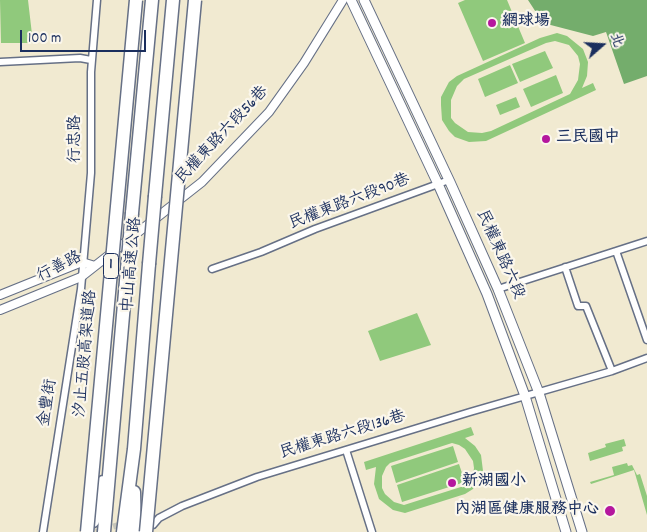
<!DOCTYPE html>
<meta charset="utf-8">
<style>
body{margin:0}
#map{position:relative;width:647px;height:532px;overflow:hidden;background:#f1ead1;font-family:Dekko,"LXGW WenKai TC",sans-serif}
canvas{display:block}
.north{position:absolute;left:577px;top:20px;width:50px;height:50px;-webkit-text-stroke:4px #fbf7ec;paint-order:stroke;rotate:71deg;font-size:14px;font-weight:700;line-height:20px;text-align:center;color:#1b2f5e}
.north::after{content:'';display:block;margin:auto;width:18px;height:22px;background:#1b2f5e;clip-path:polygon(50% 0,100% 100%,50% 72%,0 100%)}
.scale{position:absolute;left:20px;top:30px;width:126px;height:22px;box-sizing:border-box;border:2px solid #1b2f5e;border-top:0;padding-left:6px;font-size:15px;line-height:18px;white-space:nowrap;color:#1b2f5e;-webkit-text-stroke:4px #fbf7ec;paint-order:stroke}
</style>
<div id="map">
<canvas width="647" height="532"></canvas>
<div class="north">北</div>
<div class="scale">100 m</div>
</div>
<script>
const g = document.querySelector('canvas').getContext('2d');
g.lineJoin = 'round';
function paint(path, color) { g.fillStyle = color; g.fill(path, 'evenodd'); }
const shape = rows => new Path2D(rows.map(r => 'M' + r).join(''));
function stroke(path, color, width, dash) { g.strokeStyle = color; g.lineWidth = width; g.lineCap = dash ? 'butt' : 'round'; g.setLineDash(dash || []); g.stroke(path); }
function write(font, color, halo, rows, align = 'center') {
  g.font = font + ' Dekko,"LXGW WenKai TC",sans-serif'; g.lineWidth = 4.5; g.setLineDash([]); g.textBaseline = 'middle'; g.strokeStyle = halo; g.fillStyle = color; for (const [text, x, y, turn = 0] of rows) {
    g.save(); g.translate(x, y); g.rotate((+turn || 0) * Math.PI / 180); g.textAlign = isNaN(turn) ? turn : align; if (halo) g.strokeText(text, 0, 0); g.fillText(text, 0, 0); g.restore();
  }
}
paint(shape([
 [0,0,28,0,33,43,1,43],
 [465,0,507,0,525,43,483,61,458,3],
 [557,33,567,36,583,49,588,62,587,76,582,88,593,83,596,90,486,141,469,142,455,137,449,131,442,120,441,105,441,97,449,82,457,76,540,38],
 [555,41,569,45,578,56,580,64,578,80,570,94,491,131,482,133,468,132,455,123,451,118,451,100,457,86,464,79,546,43],
 [545,51,553,68,520,82,512,64],
 [510,65,518,83,485,97,478,79],
 [556,75,563,93,531,107,523,89],
 [516,97,520,107,500,115,496,105],
 [417,313,431,345,380,361,368,331],
 [471,427,474,435,465,438,475,446,481,455,483,471,473,489,465,494,405,513,393,510,379,499,374,484,376,467,366,470,364,462],
 [452,443,459,445,465,449,473,461,474,468,473,474,467,483,464,486,404,505,394,502,385,494,382,488,382,476,386,467,390,463],
 [624,439,626,446,622,447,623,451,590,461,588,453,606,447,605,444],
 [453,446,458,462,396,483,391,466],
 [627,463,628,466,632,465,637,475,640,474,647,496,647,515,634,470,591,484,590,482,614,475,612,467],
 [459,464,465,482,402,502,397,485]
]), '#90c97c');
paint(shape([
 [528,0,647,0,647,76,624,84,606,32,593,36,543,23]
]), '#74ad6c');
stroke(shape([
 [96,532,125,523]
]), '#c6c5ba', 6, [6, 3]);
const minor = shape([
 [0,62,80,58,91,60],
 [616,251,647,340],
 [565,267,578,306,586,306,612,371],
 [212,269,261,252,315,229,449,180],
 [498,289,647,241],
 [346,450,372,532],
 [145,527,153,525,159,518,182,506,257,477,470,412,612,371,647,358],
 [43,532,81,289,91,173,91,72,97,0]
]);
const tertiary = shape([
 [0,295,82,262,95,266],
 [0,310,81,277,202,182,269,112,304,63,343,0]
]);
const secondary = shape([
 [351,0,438,184,487,294,525,396,566,532],
 [364,0,450,182,498,289,539,393,582,532]
]);
const motorway = shape([
 [155,196,173,0],
 [132,213,152,0],
 [134,492,135,532],
 [93,521,95,507,103,482],
 [104,532,126,281],
 [123,532,134,449,149,264]
]);
stroke(minor, '#667086', 9);
stroke(tertiary, '#667086', 10);
stroke(secondary, '#667086', 11);
stroke(motorway, '#667086', 15);
stroke(minor, '#fff', 6);
stroke(tertiary, '#fff', 8);
stroke(secondary, '#fff', 9);
stroke(motorway, '#fff', 12);
const motorwayBridge = shape([
 [149,264,155,196],
 [126,281,132,213],
 [87,532,136,0],
 [146,532,195,0]
]);
stroke(motorwayBridge, '#667086', 15, []);
stroke(motorwayBridge, '#fff', 12);
for (const [x, y, r, color] of [
 [492,23,5,"#b5179e"],
 [546,139,5,"#b5179e"],
 [452,483,5,"#b5179e"],
 [610,511,6,"#b5179e"]
]) { const dot = new Path2D(); dot.arc(x, y, r, 0, 2 * Math.PI); g.fillStyle = color; g.fill(dot); stroke(dot, '#fbf7ec', 2); }
for (const [x, y, w] of [
 [111,266,15]
]) { const box = new Path2D(); box.roundRect(x - w / 2, y - 12.5, w, 25, 4); g.fillStyle = '#fbf7ec'; g.fill(box); stroke(box, '#1b2f5e', 1); }
write('bold 15px', '#1b2f5e', null, [
 ["1",111,266]
]);
write('bold 16px', '#1b2f5e', '#fbf7ec', [
 ["網球場",502,23],
 ["三民國中",556,139],
 ["新湖國小",462,483],
 ["內湖區健康服務中心",599,511,"right"]
], 'left');
write('16px', '#1b2f5e', '#fbf7ec', [
 ["民權東路六段56巷",223,136,-47],
 ["行忠路",77,139,-90],
 ["民權東路六段90巷",350,203,-21],
 ["民權東路六段",499,255,66],
 ["中山高速公路",133,265,-85],
 ["行善路",60,268,-27],
 ["汐止五股高架道路",87,354,-85],
 ["金豐街",49,403,-81],
 ["民權東路六段136巷",343,436,-17]
]);
</script>
